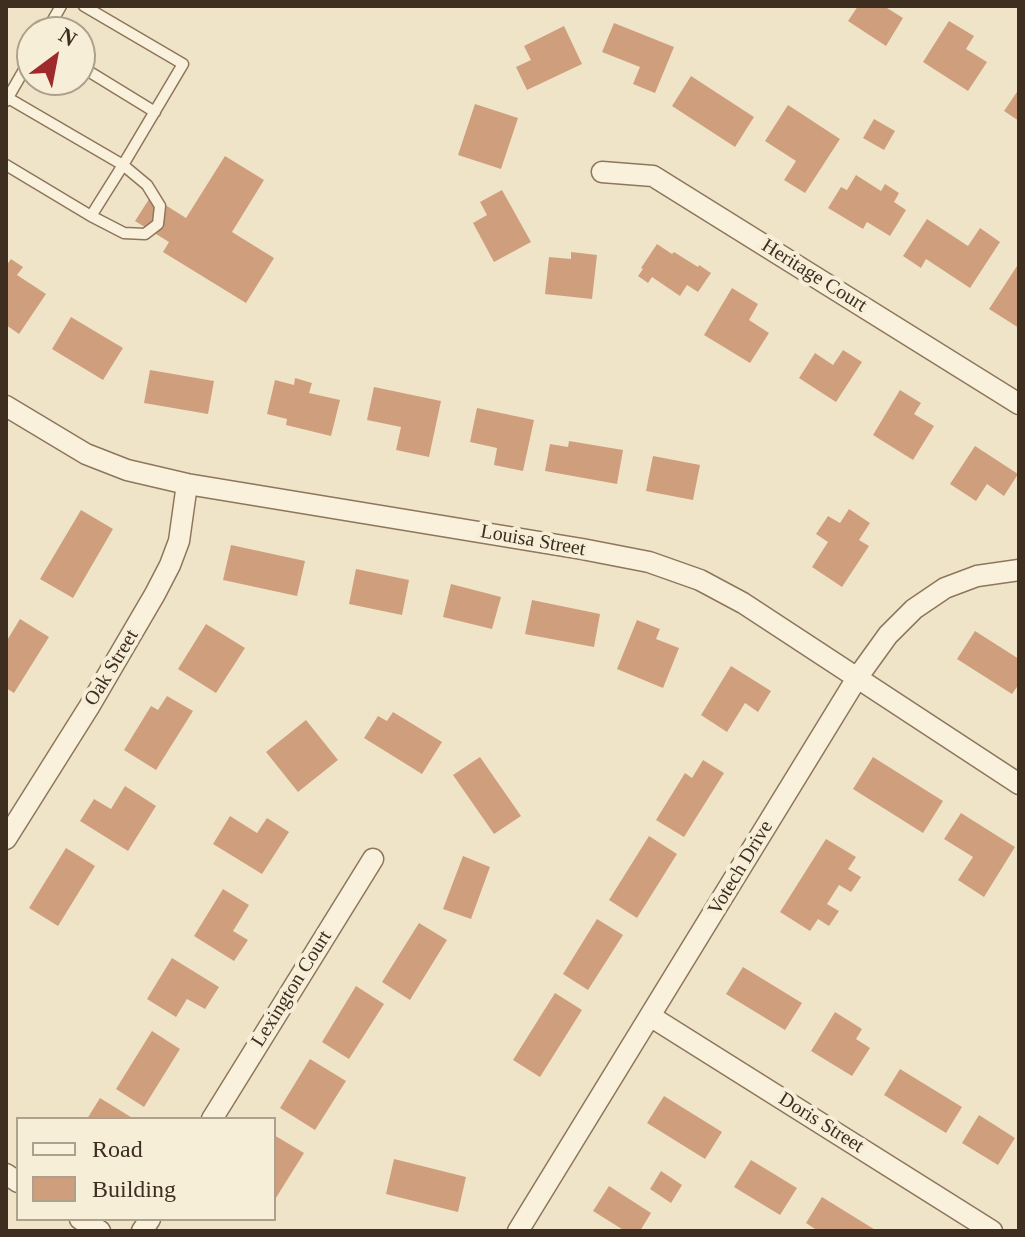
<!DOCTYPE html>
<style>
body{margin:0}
#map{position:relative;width:1025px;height:1237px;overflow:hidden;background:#f0e4c8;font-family:"Times New Roman",serif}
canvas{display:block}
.frame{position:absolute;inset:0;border:8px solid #3d2e20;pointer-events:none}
.legend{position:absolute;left:16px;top:1117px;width:260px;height:104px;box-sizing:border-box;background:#f7eed8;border:2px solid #ada18e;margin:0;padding:10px 14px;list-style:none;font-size:24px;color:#3d2e20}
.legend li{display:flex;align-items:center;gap:16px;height:40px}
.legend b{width:40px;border:2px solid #ada18e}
.north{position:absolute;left:16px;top:16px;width:80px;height:80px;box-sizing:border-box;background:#f7eed8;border:2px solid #ada18e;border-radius:50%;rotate:32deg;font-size:22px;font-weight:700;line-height:32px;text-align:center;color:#3d2e20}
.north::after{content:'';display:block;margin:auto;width:28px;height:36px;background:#9e2a2b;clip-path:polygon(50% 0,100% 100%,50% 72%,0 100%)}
</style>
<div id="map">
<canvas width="1025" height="1237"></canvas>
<div class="frame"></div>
<ul class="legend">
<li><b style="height:10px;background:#faf1dc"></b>Road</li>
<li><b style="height:22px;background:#cf9f7d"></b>Building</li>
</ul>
<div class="north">N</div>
</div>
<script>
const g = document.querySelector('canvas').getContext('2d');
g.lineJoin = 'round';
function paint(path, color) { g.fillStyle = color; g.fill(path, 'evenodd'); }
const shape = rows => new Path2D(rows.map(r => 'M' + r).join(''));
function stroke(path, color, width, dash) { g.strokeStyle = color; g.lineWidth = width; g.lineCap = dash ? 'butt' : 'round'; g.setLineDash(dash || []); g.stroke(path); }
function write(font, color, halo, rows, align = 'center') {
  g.font = font + ' "Times New Roman",serif'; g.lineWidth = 8; g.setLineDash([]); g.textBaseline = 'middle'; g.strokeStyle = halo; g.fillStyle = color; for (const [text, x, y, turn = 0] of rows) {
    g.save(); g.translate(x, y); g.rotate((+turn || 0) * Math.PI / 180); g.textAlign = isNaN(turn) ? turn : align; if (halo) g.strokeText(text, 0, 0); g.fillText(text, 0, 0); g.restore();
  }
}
paint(shape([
 [858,6,888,6,887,8,903,18,886,46,848,21],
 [949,21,974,36,966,49,987,62,968,91,923,62],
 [614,23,674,47,655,93,633,84,640,67,602,52],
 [564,26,582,64,527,90,516,67,531,60,524,46],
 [691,76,754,117,735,147,672,106],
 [1019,89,1019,121,1004,111],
 [475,104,518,118,501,169,458,155],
 [788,105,840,139,805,193,784,180,796,161,765,141],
 [874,119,895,131,884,150,863,138],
 [225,156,264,180,232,232,274,258,246,303,163,252,169,242,135,221,151,196,186,218],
 [856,175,881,191,885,184,899,193,894,202,906,210,890,236,867,222,863,229,828,208,841,187,847,190],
 [502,190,531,242,494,262,473,223,487,215,480,202],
 [927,219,968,246,980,228,1000,242,970,288,926,259,921,268,903,256],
 [657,244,672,254,674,252,698,267,699,265,711,273,698,292,687,285,680,296,652,277,648,283,638,276,643,269,641,268],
 [571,252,597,255,592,299,545,294,549,257,571,259],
 [11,259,23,267,17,275,46,294,19,334,6,325,6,266],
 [1019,263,1019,328,989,309],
 [732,288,758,304,749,320,769,333,750,363,704,335],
 [71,317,123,348,103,380,52,349],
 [843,350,862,362,836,402,799,378,815,353,833,365],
 [150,370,214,381,208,414,144,403],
 [295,378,312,383,309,393,340,400,331,436,286,425,287,419,267,414,275,380,294,385],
 [374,387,441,401,429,457,396,450,401,427,367,420],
 [900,390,921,403,914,414,934,426,913,460,873,435],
 [477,408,534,420,523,471,494,465,497,448,470,442],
 [569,441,623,450,617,484,545,471,550,444,568,447],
 [975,446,1018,474,1004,496,987,484,976,501,950,484],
 [653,456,700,465,693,500,646,491],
 [849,509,870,523,859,540,869,546,842,587,812,567,828,542,816,534,828,516,840,523],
 [81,510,113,529,73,598,40,579],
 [231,545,305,561,297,596,223,580],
 [356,569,409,580,402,615,349,604],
 [451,584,501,597,492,629,443,617],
 [532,600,600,614,594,647,525,634],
 [20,619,49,637,14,693,6,688,6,642],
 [637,620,660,629,656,639,679,648,663,688,617,669],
 [206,624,245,648,216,693,178,669],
 [975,631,1019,659,1019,684,1012,694,957,659],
 [731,666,771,691,758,712,745,703,727,732,701,715],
 [167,696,193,711,156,770,124,750,151,706,158,710],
 [393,712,442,742,422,774,364,738,378,716,387,721],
 [306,720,338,760,298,792,266,752],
 [480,757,521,816,494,834,453,775],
 [873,757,943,801,923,833,853,789],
 [703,760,724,773,684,837,656,820,685,773,692,778],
 [125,786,156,806,128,851,80,821,94,799,111,809],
 [961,813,1015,847,984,897,958,880,973,857,944,839],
 [230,816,257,833,267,818,289,832,262,874,213,844],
 [649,836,677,854,637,918,609,900],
 [826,839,856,857,848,869,861,877,851,892,839,885,827,904,839,911,829,926,818,919,810,931,780,912],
 [66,848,95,866,58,926,29,908],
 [463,856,490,867,471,919,443,909],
 [223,889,249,905,233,931,248,940,234,961,194,936],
 [597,919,623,935,588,990,563,974],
 [419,923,447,940,410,1000,382,982],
 [172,958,219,987,205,1009,187,999,176,1017,147,999],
 [743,967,802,1003,785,1030,726,994],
 [356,986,384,1004,349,1059,322,1042],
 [555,993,582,1010,540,1077,513,1060],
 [835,1012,862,1029,856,1039,870,1048,852,1076,811,1051],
 [152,1031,180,1049,144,1107,116,1089],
 [310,1059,346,1081,315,1130,280,1108],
 [900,1069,962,1107,946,1133,884,1095],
 [664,1096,722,1132,705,1159,647,1123],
 [100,1098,134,1119,87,1119],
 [979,1115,1015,1138,998,1165,962,1143],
 [274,1135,304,1153,274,1201],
 [394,1159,466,1177,458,1212,386,1194],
 [751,1160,797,1188,780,1215,734,1187],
 [661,1171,682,1185,671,1203,650,1189],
 [609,1186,651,1213,640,1231,625,1231,593,1211],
 [822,1197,877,1231,818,1231,806,1223]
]), '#cf9f7d');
const service = shape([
 [46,32,61,6],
 [80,66,155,112],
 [8,98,123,165,91,216],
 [6,101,32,56],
 [6,165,91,216,124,233,145,234,158,224,160,206,147,185,123,165,183,64,84,6]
]);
const minor = shape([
 [602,172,653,176,1019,404],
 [6,406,86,454,127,470,187,484,582,549,649,562,700,580,743,603,1019,784],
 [6,839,89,707,155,594,170,565,179,541,187,484],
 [650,1016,992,1231],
 [212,1119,373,859],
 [6,1174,18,1182],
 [80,1219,100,1231],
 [142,1231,150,1219],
 [518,1231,857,678,888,635,914,609,945,588,977,576,1019,570]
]);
stroke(service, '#8d765c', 13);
stroke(minor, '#8d765c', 23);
stroke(service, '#faf1dc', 10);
stroke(minor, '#faf1dc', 20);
write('20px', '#3d2e20', '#f7eed8', [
 ["Heritage Court",814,276,32],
 ["Louisa Street",533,541,10],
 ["Oak Street",112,668,-59],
 ["Votech Drive",741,868,-59],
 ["Lexington Court",292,989,-58],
 ["Doris Street",821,1123,32]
]);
</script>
